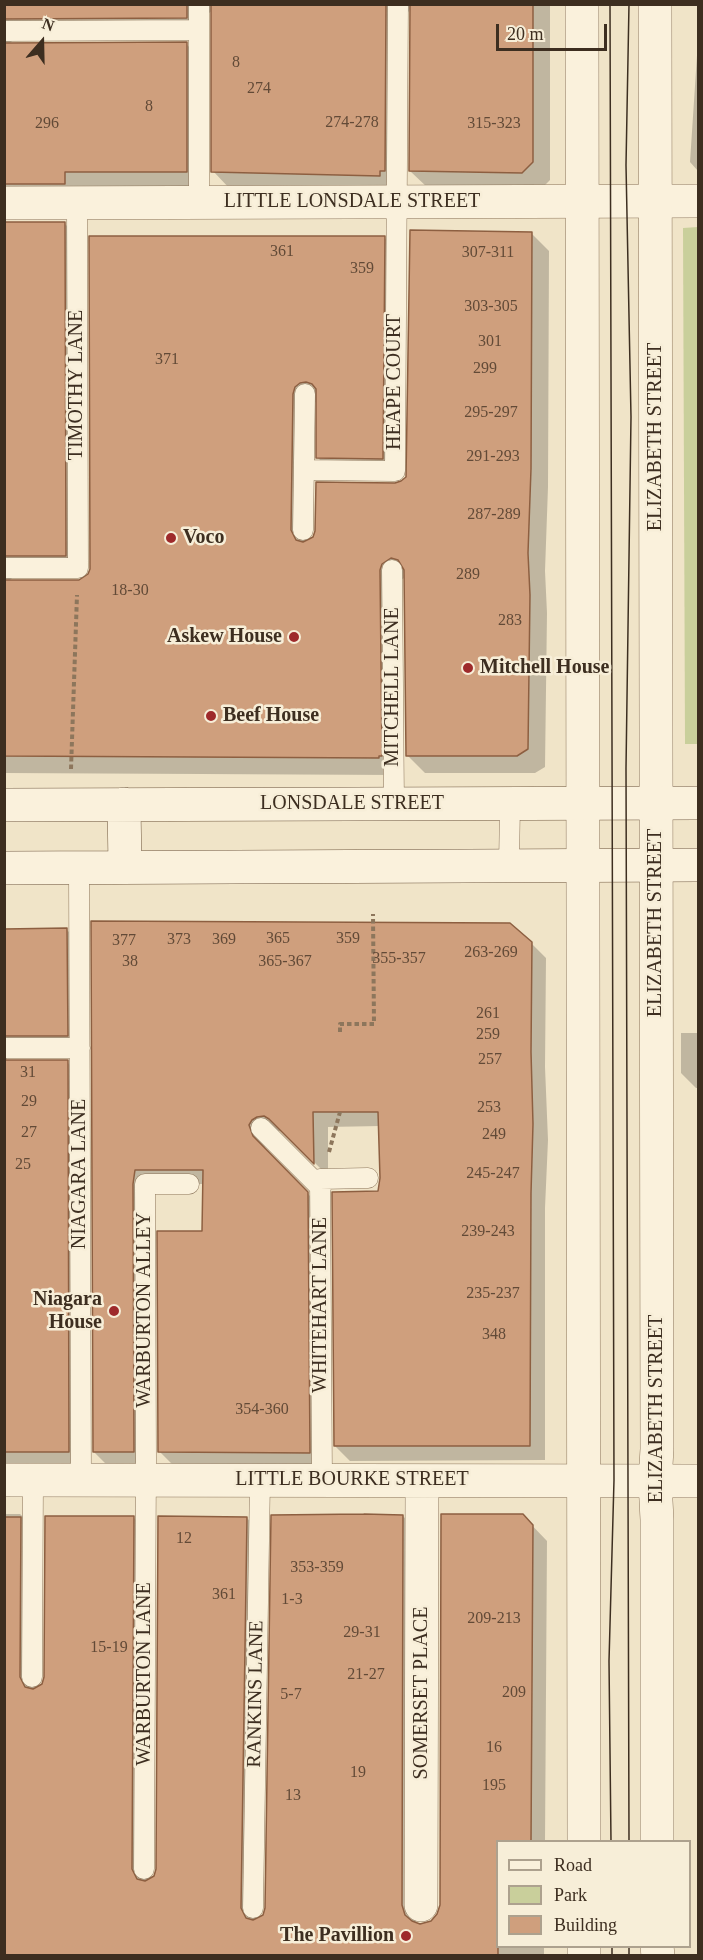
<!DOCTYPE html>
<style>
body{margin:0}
#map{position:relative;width:703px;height:1960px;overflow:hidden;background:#f0e4c8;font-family:Georgia,serif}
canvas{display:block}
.frame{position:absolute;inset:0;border:6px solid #3d2e20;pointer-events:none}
.legend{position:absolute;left:496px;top:1840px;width:195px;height:108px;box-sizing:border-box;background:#f7eed8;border:2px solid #ada18e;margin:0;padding:8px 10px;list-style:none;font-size:18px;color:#3d2e20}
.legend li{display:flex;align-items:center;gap:12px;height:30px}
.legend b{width:30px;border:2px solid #ada18e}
.north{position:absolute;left:12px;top:12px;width:60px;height:60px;-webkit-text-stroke:4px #f7eed8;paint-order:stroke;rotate:20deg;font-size:16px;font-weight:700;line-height:24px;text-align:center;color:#3d2e20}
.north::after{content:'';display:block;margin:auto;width:21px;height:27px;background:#3d2e20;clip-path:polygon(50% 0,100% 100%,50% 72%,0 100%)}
.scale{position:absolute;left:496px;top:24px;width:111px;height:27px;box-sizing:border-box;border:3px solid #3d2e20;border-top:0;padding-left:8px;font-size:18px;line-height:21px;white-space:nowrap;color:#3d2e20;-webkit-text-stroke:4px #f7eed8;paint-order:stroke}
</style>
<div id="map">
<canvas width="703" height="1960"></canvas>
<div class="frame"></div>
<ul class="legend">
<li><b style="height:8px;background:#faf1dc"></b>Road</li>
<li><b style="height:16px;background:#c9cf9b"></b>Park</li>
<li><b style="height:16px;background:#cf9f7d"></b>Building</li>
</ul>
<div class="north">N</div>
<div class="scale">20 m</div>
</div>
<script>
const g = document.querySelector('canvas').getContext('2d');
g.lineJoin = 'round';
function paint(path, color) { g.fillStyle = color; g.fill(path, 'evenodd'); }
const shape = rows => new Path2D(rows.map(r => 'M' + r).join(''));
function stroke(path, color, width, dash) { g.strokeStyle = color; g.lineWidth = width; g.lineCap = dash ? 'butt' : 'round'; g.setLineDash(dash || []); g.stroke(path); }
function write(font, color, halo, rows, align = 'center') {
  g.font = font + ' Georgia,serif'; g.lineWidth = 5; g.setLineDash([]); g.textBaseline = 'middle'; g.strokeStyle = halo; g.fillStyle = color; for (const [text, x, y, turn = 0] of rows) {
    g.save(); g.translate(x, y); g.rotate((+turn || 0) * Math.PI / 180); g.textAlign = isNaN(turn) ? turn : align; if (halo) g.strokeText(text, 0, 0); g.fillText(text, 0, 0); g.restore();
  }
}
paint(shape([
 [698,227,698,744,685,744,683,228]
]), '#c9cf9b');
paint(shape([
 [4,4,550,4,550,180,540,190,428,188,410,171,411,7,403,22,402,188,230,189,213,171,213,10,205,16,204,35,15,38,9,44,186,44,204,61,204,188,4,213],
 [698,40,698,171,690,162],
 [4,223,64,223,82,241,83,573,16,574,9,581,79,581,89,575,384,237,401,255,400,476,335,475,318,458,317,401,312,405,310,412,308,541,395,484,402,482,407,477,531,233,549,251,548,487,545,571,547,613,545,767,535,773,425,773,407,755,406,577,399,581,396,775,4,773],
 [93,923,531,943,546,958,545,1067,548,1140,545,1208,545,1460,350,1461,335,1446,381,1178,380,1126,328,1127,328,1176,286,1134,280,1131,273,1131,263,1141,267,1153,322,1208,324,1467,174,1466,159,1451,204,1232,205,1184,150,1184,148,1466,109,1467,94,1452],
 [4,930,67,930,81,944,81,1050,8,1056,6,1061,67,1062,81,1076,82,1465,4,1466],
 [681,1033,698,1033,698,1088,696,1088,681,1073],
 [4,1514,20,1514,35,1528,34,1690,39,1688,133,1517,148,1532,146,1882,151,1880,158,1869,247,1518,261,1533,255,1921,264,1916,403,1516,417,1531,416,1921,417,1924,420,1925,432,1922,439,1915,523,1516,547,1541,545,1842,498,1842,498,1946,544,1946,544,1956,4,1956]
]), '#0003');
const building = shape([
 [4,4,187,4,187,18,4,19,4,4],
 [211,4,386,4,385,171,380,171,380,176,211,172,211,4],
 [410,4,533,4,533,162,522,173,409,171,410,4],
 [187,42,187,172,65,172,65,184,4,184,4,43,187,42],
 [4,222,65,222,66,556,4,556,4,222],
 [410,230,532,232,531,469,528,553,530,595,528,749,517,756,406,756,404,570,398,560,391,558,382,564,380,570,382,756,379,756,379,758,4,756,4,580,79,580,88,574,90,569,89,236,385,236,383,459,316,458,316,389,312,384,306,382,300,383,295,387,293,394,291,530,296,540,303,542,313,537,315,531,316,482,395,483,401,481,406,477,410,230],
 [91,921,510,923,532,942,531,1052,533,1124,531,1193,530,1446,334,1446,332,1192,378,1191,380,1178,378,1112,313,1112,314,1164,269,1119,264,1116,257,1117,252,1120,249,1125,253,1136,308,1192,310,1453,158,1452,157,1231,202,1231,203,1170,135,1170,133,1184,134,1452,93,1452,91,921],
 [67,928,68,1036,4,1036,4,929,67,928],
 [4,1060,68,1060,69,1452,4,1452,4,1060],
 [364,1514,403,1515,402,1905,405,1915,412,1921,420,1924,431,1921,437,1914,440,1905,441,1514,523,1514,533,1525,531,1842,498,1842,498,1956,4,1956,4,1517,21,1517,20,1677,25,1687,33,1689,42,1684,44,1677,45,1516,134,1516,132,1869,137,1879,145,1881,154,1876,156,1869,158,1516,247,1517,241,1908,246,1918,253,1920,263,1915,265,1908,271,1515,364,1514]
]);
paint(building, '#cf9f7d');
stroke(building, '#8d5f41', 1.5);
const service = shape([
 [4,31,199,30],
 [199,203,199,4],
 [304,470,395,471,398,4],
 [303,530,305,394],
 [4,568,78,568,77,203],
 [392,570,394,804],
 [509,866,510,804],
 [79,868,81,1480],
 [4,1048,80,1048],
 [261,1128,321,1188],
 [322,1479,320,1179,368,1178],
 [32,1677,33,1480],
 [144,1869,146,1460,145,1184,189,1184],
 [253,1908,260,1480]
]);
const minor = shape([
 [4,203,698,201],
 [4,1480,698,1481],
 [421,1905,422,1481]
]);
const tertiary = shape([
 [582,4,584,1842],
 [655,4,657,1449,655,1481,657,1520,657,1842],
 [584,1946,584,1956],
 [657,1946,658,1956]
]);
const secondary = shape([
 [124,804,125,867],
 [4,805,698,803],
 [4,868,698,865]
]);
stroke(service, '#8d765c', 21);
stroke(minor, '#8d765c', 34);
stroke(tertiary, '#8d765c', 34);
stroke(secondary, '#6f573f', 34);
stroke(shape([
 [71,769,77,595],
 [340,1032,340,1024,374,1024,373,914],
 [329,1152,340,1112]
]), '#8d765c', 4, [4.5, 3]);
stroke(service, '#faf1dc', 20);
stroke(minor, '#faf1dc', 33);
stroke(tertiary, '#faf1dc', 33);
stroke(secondary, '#faf1dc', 33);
stroke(shape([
 [610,4,614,1480,609,1661,611,1842],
 [629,1842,626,768,631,417,626,165,629,4],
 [612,1946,612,1956],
 [629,1946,629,1956]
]), '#3d2e20', 1.5);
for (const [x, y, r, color] of [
 [171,538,6,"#9e2a2b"],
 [294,637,6,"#9e2a2b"],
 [468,668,6,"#9e2a2b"],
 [211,716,6,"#9e2a2b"],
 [114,1311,6,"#9e2a2b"],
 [406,1936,6,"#9e2a2b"]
]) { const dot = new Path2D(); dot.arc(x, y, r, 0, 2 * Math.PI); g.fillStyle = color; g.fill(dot); stroke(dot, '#f7eed8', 2); }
write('16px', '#624a37', null, [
 ["8",236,63],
 ["274",259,89],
 ["8",149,107],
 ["274-278",352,123],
 ["296",47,124],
 ["315-323",494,124],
 ["361",282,252],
 ["307-311",488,253],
 ["359",362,269],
 ["303-305",491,307],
 ["301",490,342],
 ["371",167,360],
 ["299",485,369],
 ["295-297",491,413],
 ["291-293",493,457],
 ["287-289",494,515],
 ["289",468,575],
 ["18-30",130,591],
 ["283",510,621],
 ["365",278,939],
 ["359",348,939],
 ["373",179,940],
 ["369",224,940],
 ["377",124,941],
 ["263-269",491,953],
 ["355-357",399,959],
 ["38",130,962],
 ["365-367",285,962],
 ["261",488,1014],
 ["259",488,1035],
 ["257",490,1060],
 ["31",28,1073],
 ["29",29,1102],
 ["253",489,1108],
 ["27",29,1133],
 ["249",494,1135],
 ["25",23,1165],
 ["245-247",493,1174],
 ["239-243",488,1232],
 ["235-237",493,1294],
 ["348",494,1335],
 ["354-360",262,1410],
 ["12",184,1539],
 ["353-359",317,1568],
 ["361",224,1595],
 ["1-3",292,1600],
 ["209-213",494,1619],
 ["29-31",362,1633],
 ["15-19",109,1648],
 ["21-27",366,1675],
 ["209",514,1693],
 ["5-7",291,1695],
 ["16",494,1748],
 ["19",358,1773],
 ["195",494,1786],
 ["13",293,1796]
]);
write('20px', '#3d2e20', '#f7eed8', [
 ["LITTLE LONSDALE STREET",352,202],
 ["HEAPE COURT",395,382,-90],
 ["TIMOTHY LANE",77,385,-90],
 ["ELIZABETH STREET",656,437,-90],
 ["MITCHELL LANE",393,687,-90],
 ["LONSDALE STREET",352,804],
 ["ELIZABETH STREET",656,923,-90],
 ["NIAGARA LANE",80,1174,-90],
 ["WHITEHART LANE",321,1305,-90],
 ["WARBURTON ALLEY",145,1310,-90],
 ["ELIZABETH STREET",657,1409,-90],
 ["LITTLE BOURKE STREET",352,1480],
 ["WARBURTON LANE",145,1674,-90],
 ["SOMERSET PLACE",422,1693,-90],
 ["RANKINS LANE",256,1694,-89]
]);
write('bold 20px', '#3d2e20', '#f7eed8', [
 ["Voco",183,538],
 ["Askew House",282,637,"right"],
 ["Mitchell House",480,668],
 ["Beef House",223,716],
 ["Niagara",102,1300,"right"],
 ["House",102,1323,"right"],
 ["The Pavillion",394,1936,"right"]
], 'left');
</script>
